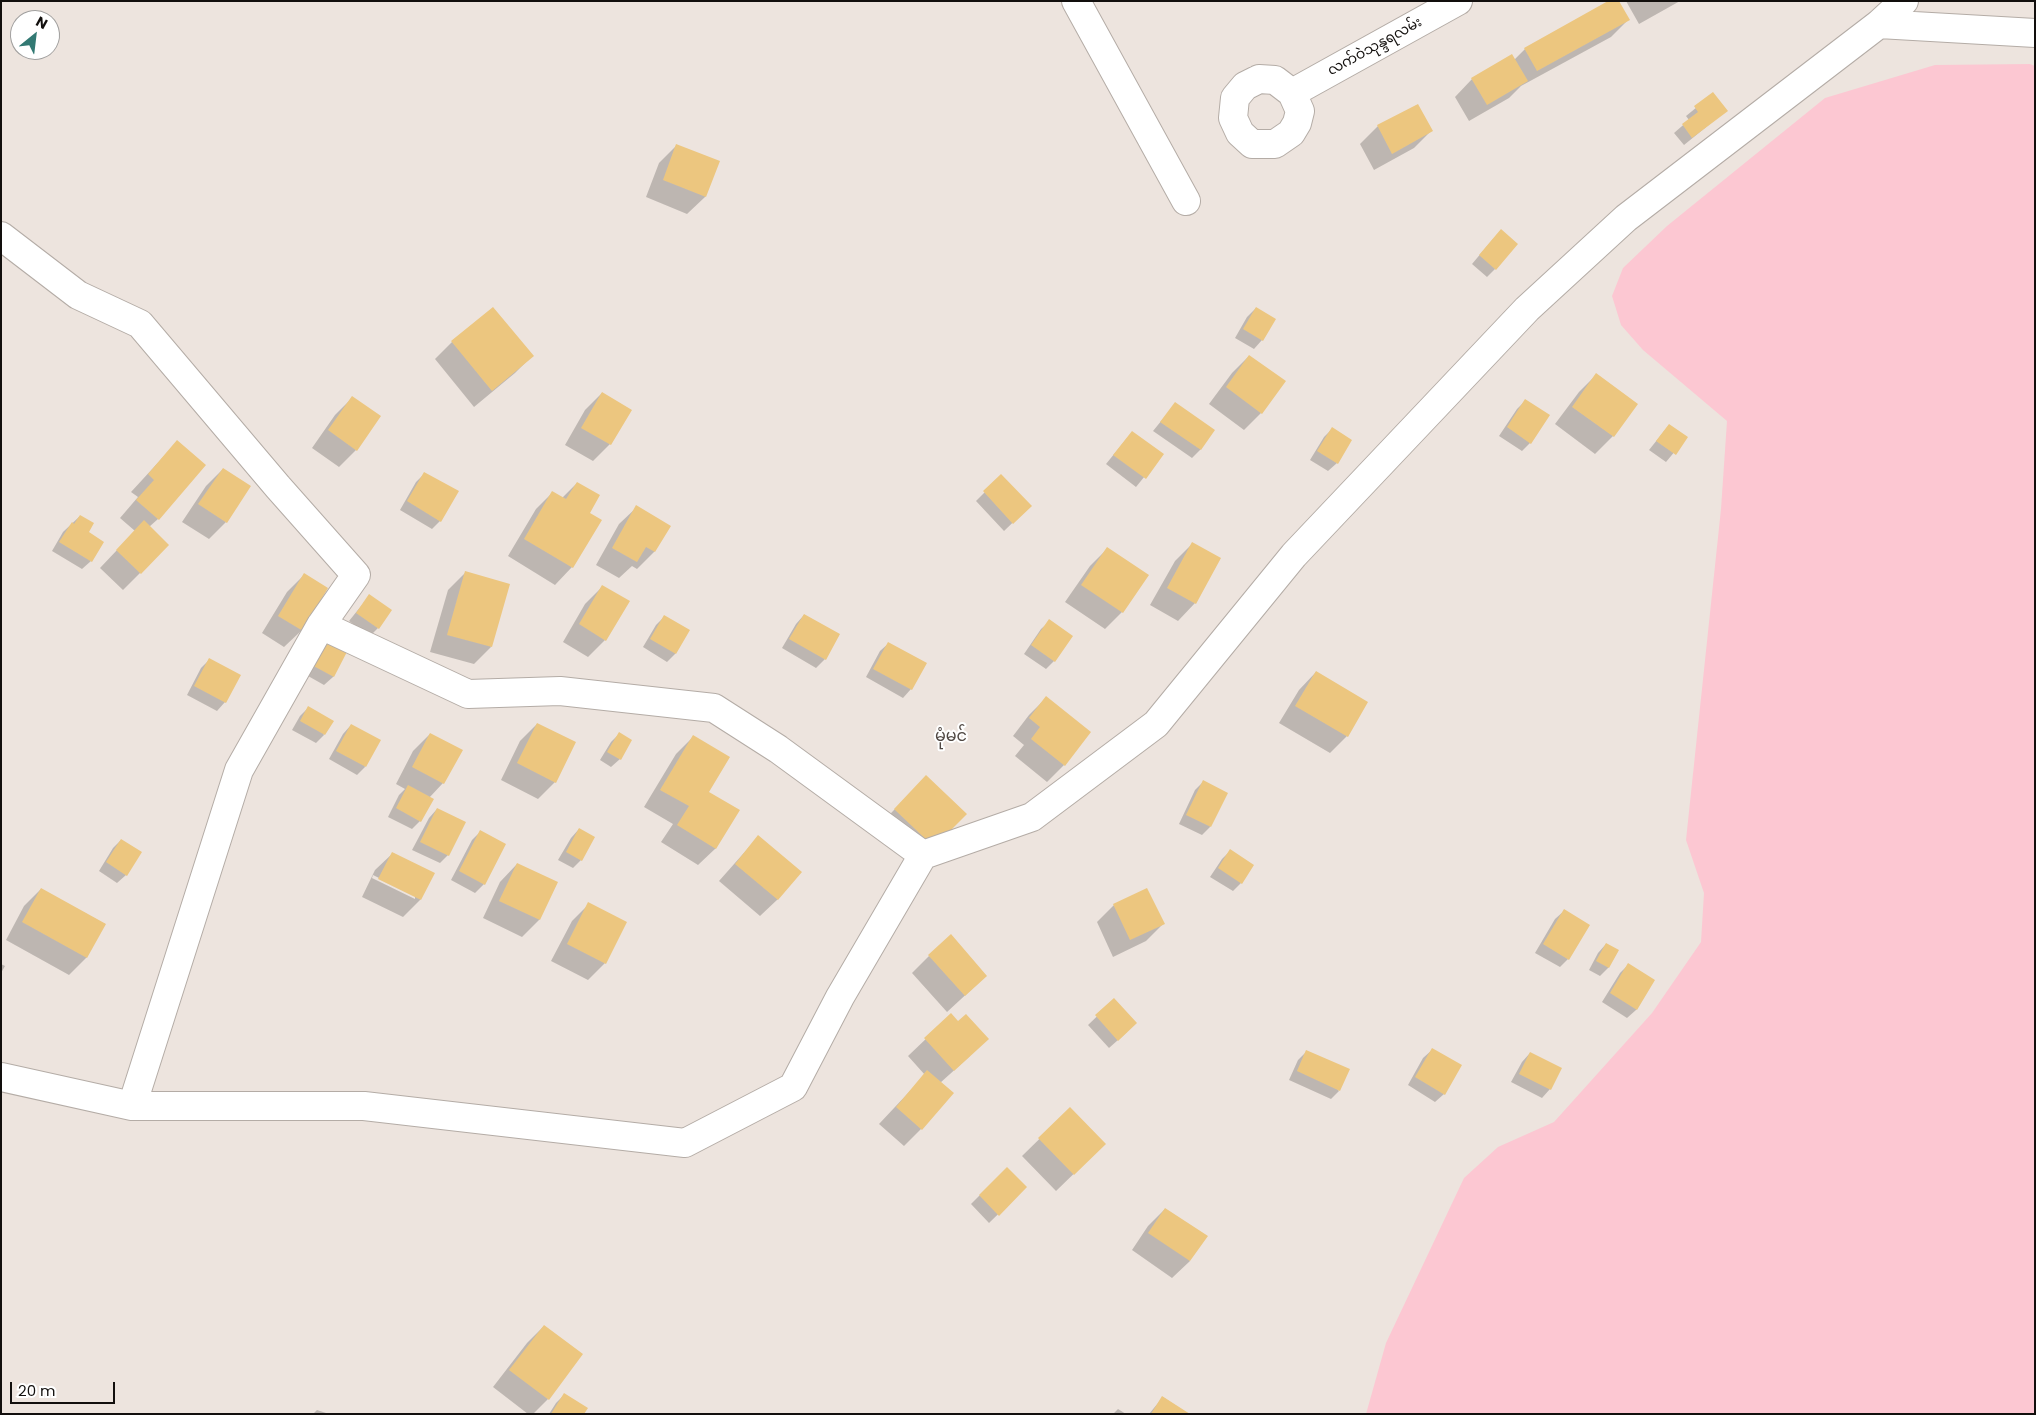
<!DOCTYPE html>
<meta charset="utf-8">
<style>
body{margin:0}
#map{position:relative;width:2036px;height:1415px;overflow:hidden;background:#ede4de;font-family:Poppins,sans-serif}
canvas{display:block}
.frame{position:absolute;inset:0;border:2px solid #120f0d;pointer-events:none}
.north{position:absolute;left:10px;top:10px;width:50px;height:50px;box-sizing:border-box;background:#fff;border:1px solid #a09f9e;border-radius:50%;rotate:29deg;font-size:14px;font-weight:700;line-height:20px;text-align:center;color:#120f0d}
.north::after{content:'';display:block;margin:auto;width:18px;height:22px;background:#327973;clip-path:polygon(50% 0,100% 100%,50% 72%,0 100%)}
.scale{position:absolute;left:10px;top:1382px;width:105px;height:22px;box-sizing:border-box;border:2px solid #120f0d;border-top:0;padding-left:6px;font-size:15px;line-height:18px;white-space:nowrap;color:#120f0d;-webkit-text-stroke:4px #fff;paint-order:stroke}
</style>
<div id="map">
<canvas width="2036" height="1415"></canvas>
<div class="frame"></div>
<div class="north">N</div>
<div class="scale">20 m</div>
</div>
<script>
const g = document.querySelector('canvas').getContext('2d');
g.lineJoin = 'round';
function paint(path, color) { g.fillStyle = color; g.fill(path, 'evenodd'); }
const shape = rows => new Path2D(rows.map(r => 'M' + r).join(''));
function stroke(path, color, width, dash) { g.strokeStyle = color; g.lineWidth = width; g.lineCap = dash ? 'butt' : 'round'; g.setLineDash(dash || []); g.stroke(path); }
function write(font, color, halo, rows, align = 'center') {
  g.font = font + ' Poppins,"Noto Sans Myanmar",sans-serif'; g.lineWidth = 4; g.setLineDash([]); g.textBaseline = 'middle'; g.strokeStyle = halo; g.fillStyle = color; for (const [text, x, y, turn = 0] of rows) {
    g.save(); g.translate(x, y); g.rotate((+turn || 0) * Math.PI / 180); g.textAlign = isNaN(turn) ? turn : align; if (halo) g.strokeText(text, 0, 0); g.fillText(text, 0, 0); g.restore();
  }
}
paint(shape([
 [2030,64,2035,66,2035,1414,1366,1414,1386,1343,1464,1178,1498,1147,1554,1122,1652,1013,1701,942,1704,893,1686,840,1721,509,1727,421,1643,350,1621,325,1612,296,1623,268,1667,226,1825,98,1935,65]
]), '#fcc7d2');
paint(shape([
 [1626,1,1680,1,1639,24],
 [1628,20,1611,37,1521,86,1509,98,1469,121,1455,97,1472,79,1511,56,1514,60,1525,49],
 [1713,94,1726,111,1684,145,1674,133,1689,120,1686,116],
 [1417,105,1431,131,1414,148,1374,170,1360,144,1378,126],
 [676,146,718,162,705,197,687,214,646,197,659,163],
 [1493,239,1495,269,1487,277,1472,264],
 [1256,308,1262,340,1254,349,1235,338,1247,317],
 [492,309,532,356,515,373,474,407,435,359,452,342],
 [1249,356,1261,413,1244,430,1209,404,1232,373],
 [1596,375,1636,404,1613,436,1595,454,1555,424,1579,392],
 [602,393,631,410,610,444,593,461,565,445,585,410],
 [352,398,356,450,339,467,312,448,335,415],
 [1525,401,1530,443,1522,451,1499,436,1517,409],
 [1175,404,1213,430,1200,450,1192,458,1153,431],
 [1669,425,1686,438,1666,462,1649,450],
 [1332,429,1337,463,1328,471,1310,460,1324,437],
 [1132,432,1162,455,1136,487,1106,464],
 [177,442,158,519,149,527,140,573,123,590,100,568,135,531,120,518,138,497,131,492],
 [223,469,226,522,209,539,182,522,206,486],
 [425,473,440,521,432,529,400,510,416,482],
 [1001,476,1030,506,1004,531,976,501],
 [577,483,588,513,572,567,555,585,508,556,536,509,553,492,562,498],
 [637,507,669,526,654,552,637,569,632,566,619,578,596,565,619,524],
 [80,516,87,532,91,561,82,569,52,551,63,532],
 [1192,544,1220,559,1195,603,1178,621,1150,605,1175,561],
 [1107,549,1122,612,1105,629,1065,602,1090,566],
 [465,573,491,647,474,664,430,652,448,590],
 [304,575,302,630,284,647,262,633,287,592],
 [602,587,605,640,588,657,563,642,585,604],
 [370,595,378,628,370,636,349,621],
 [804,615,839,635,825,659,816,668,782,648,796,624],
 [664,617,688,631,675,654,667,662,643,647,656,625],
 [1050,621,1054,661,1046,669,1024,654,1041,629],
 [889,643,911,689,903,698,866,677,880,651],
 [348,647,333,677,324,685,301,672],
 [209,660,225,702,217,711,187,695,201,668],
 [1316,672,1347,736,1330,753,1279,723,1299,690],
 [1046,698,1064,765,1047,782,1015,756,1024,745,1013,736,1029,715],
 [308,708,324,735,316,743,292,730,300,716],
 [537,724,555,782,538,799,501,780,520,741],
 [351,725,365,767,357,775,329,759,343,734],
 [430,734,443,783,429,798,420,821,412,829,388,817,399,795,405,789,396,784,413,751],
 [619,734,620,759,611,767,600,760,611,742],
 [693,737,716,848,698,865,661,842,673,824,644,807,676,754],
 [1203,782,1210,827,1202,835,1179,824,1195,790],
 [909,794,933,846,878,827],
 [437,809,448,855,440,863,412,850,429,818],
 [579,829,581,860,573,868,558,860,571,838],
 [480,832,484,884,475,893,451,880,472,840],
 [758,837,778,899,760,916,719,881],
 [121,840,126,875,117,883,99,871,113,848],
 [1230,851,1241,883,1233,891,1210,877,1222,859],
 [393,853,433,874,420,900,403,917,362,897,375,870],
 [373,875,415,896,415,899,372,878],
 [517,864,557,883,539,920,522,937,483,918,500,882],
 [41,889,105,924,86,958,69,975,6,940,24,906],
 [589,904,605,963,588,980,551,961,572,921],
 [1114,905,1163,924,1146,941,1113,957,1097,922],
 [1564,911,1568,959,1560,967,1535,953,1555,919],
 [1606,944,1618,951,1608,968,1600,976,1589,970,1598,953],
 [929,956,986,976,947,1012,912,973],
 [1,964,5,966,1,973],
 [1628,965,1653,980,1636,1010,1627,1018,1602,1002,1620,973],
 [1114,1000,1127,1032,1109,1048,1088,1025],
 [951,1015,970,1056,940,1083,921,1129,904,1146,879,1124,925,1075,908,1056],
 [1432,1050,1444,1094,1435,1102,1408,1085,1423,1058],
 [1307,1051,1339,1091,1331,1099,1289,1080,1298,1060],
 [1530,1053,1550,1089,1542,1098,1511,1082,1522,1062],
 [1070,1109,1087,1161,1056,1191,1022,1156],
 [1007,1168,1026,1187,989,1223,971,1204],
 [1165,1209,1190,1261,1172,1278,1132,1250,1148,1226],
 [544,1326,548,1399,533,1414,528,1414,493,1387,527,1343],
 [564,1395,583,1414,549,1414,556,1403],
 [1163,1397,1188,1414,1149,1414],
 [1118,1409,1126,1414,1113,1414],
 [317,1410,329,1414,313,1414]
]), '#0003');
paint(shape([
 [1608,1,1619,1,1630,20,1537,71,1524,48],
 [1512,54,1528,81,1487,105,1471,78],
 [1713,92,1728,111,1692,138,1682,124,1698,112,1694,106],
 [1418,104,1433,131,1392,154,1377,125],
 [676,144,720,161,706,197,663,180],
 [1501,229,1518,244,1496,270,1479,255],
 [493,307,534,356,492,391,451,341],
 [1256,307,1276,319,1263,341,1243,329],
 [1249,355,1286,381,1262,414,1226,387],
 [1596,373,1638,404,1614,437,1572,407],
 [602,392,632,410,611,445,581,428],
 [352,396,381,416,357,451,328,430],
 [1525,399,1550,415,1531,444,1507,427],
 [1175,402,1215,430,1201,450,1160,422],
 [1669,424,1688,437,1676,455,1656,441],
 [1332,427,1352,440,1338,464,1317,451],
 [1132,431,1164,454,1146,479,1113,455],
 [177,440,206,465,159,520,136,500,154,480,148,474],
 [223,468,251,486,227,523,198,504],
 [424,472,459,491,441,522,407,501],
 [1001,474,1032,506,1013,524,983,491],
 [577,482,600,495,590,513,602,520,573,568,524,539,552,491,566,499],
 [636,505,671,526,655,552,646,547,637,562,612,548],
 [80,515,94,523,89,532,104,542,92,562,59,542,72,522,74,524],
 [144,520,169,545,141,574,116,550],
 [1192,542,1221,558,1196,604,1167,588],
 [1107,547,1149,575,1123,613,1081,585],
 [465,571,510,584,492,647,447,635],
 [304,573,328,588,303,631,278,616],
 [602,585,630,601,606,641,579,624],
 [369,594,392,610,379,629,356,613],
 [804,614,840,634,826,660,789,639],
 [664,615,690,630,676,654,650,639],
 [1049,619,1073,636,1055,662,1031,645],
 [325,633,350,646,334,677,308,663],
 [888,642,927,663,912,690,873,669],
 [209,658,241,675,226,703,194,686],
 [1316,671,1368,702,1348,737,1295,706],
 [1046,696,1091,732,1065,766,1031,739,1040,727,1029,718],
 [308,706,334,721,325,735,300,721],
 [537,723,576,742,556,783,517,763],
 [351,724,381,740,366,767,336,751],
 [619,732,632,740,621,760,607,752],
 [430,733,463,750,444,784,412,767],
 [693,735,730,757,709,792,740,810,716,849,677,825,689,806,660,790],
 [926,775,967,814,934,847,894,809],
 [1203,780,1228,793,1211,827,1186,815],
 [408,785,434,799,421,822,396,808],
 [437,808,466,822,449,856,420,842],
 [579,828,595,837,582,861,566,852],
 [480,830,506,844,485,885,459,871],
 [758,835,802,872,778,900,735,864],
 [121,839,142,852,127,876,106,862],
 [1230,849,1254,865,1242,884,1218,868],
 [392,852,435,873,421,900,378,879],
 [517,863,558,882,540,920,499,901],
 [41,888,106,924,87,958,22,922],
 [1147,888,1165,924,1130,940,1113,904],
 [588,902,627,922,606,964,567,944],
 [1564,909,1590,925,1569,960,1543,944],
 [951,934,987,976,965,996,928,955],
 [1606,943,1619,950,1609,968,1596,961],
 [1628,963,1655,980,1637,1010,1610,993],
 [1114,998,1137,1023,1118,1041,1095,1015],
 [951,1013,958,1021,966,1014,989,1039,954,1071,924,1038],
 [1432,1048,1462,1065,1445,1095,1415,1077],
 [1306,1050,1350,1069,1340,1091,1297,1071],
 [1530,1052,1562,1068,1551,1090,1519,1074],
 [927,1070,954,1093,922,1130,896,1107],
 [1070,1107,1106,1144,1074,1175,1038,1138],
 [1007,1167,1027,1187,999,1216,979,1195],
 [1165,1208,1208,1236,1190,1261,1148,1233],
 [544,1325,583,1354,549,1400,509,1370],
 [564,1393,588,1408,584,1414,551,1414],
 [1162,1396,1190,1414,1151,1414]
]), '#ecc67f');
const minor = shape([
 [1076,1,1186,201],
 [1879,24,2035,33],
 [1259,79,1275,80,1292,93,1300,111,1297,123,1291,133,1275,144,1252,144,1240,133,1233,118,1235,98,1245,86,1259,79],
 [1292,93,1458,1],
 [1,236,78,295,140,324,278,487,356,575,321,625,239,770,132,1106],
 [321,625,468,694,560,691,714,708,778,749,923,855],
 [1,1077,132,1106,364,1106,685,1143,793,1087,840,997,923,855,1032,817,1156,724,1294,555,1527,309,1626,218,1879,24,1904,1]
]);
stroke(minor, '#b4aca6', 30);
stroke(minor, '#fff', 28);
write('14px', '#120f0d', '#fff', [
 ["လက်ဝဲသုန္ဒရလမ်း",1375,47,-29]
]);
write('16px', '#504843', '#fff', [
 ["မုံမင်",951,737]
]);
</script>
